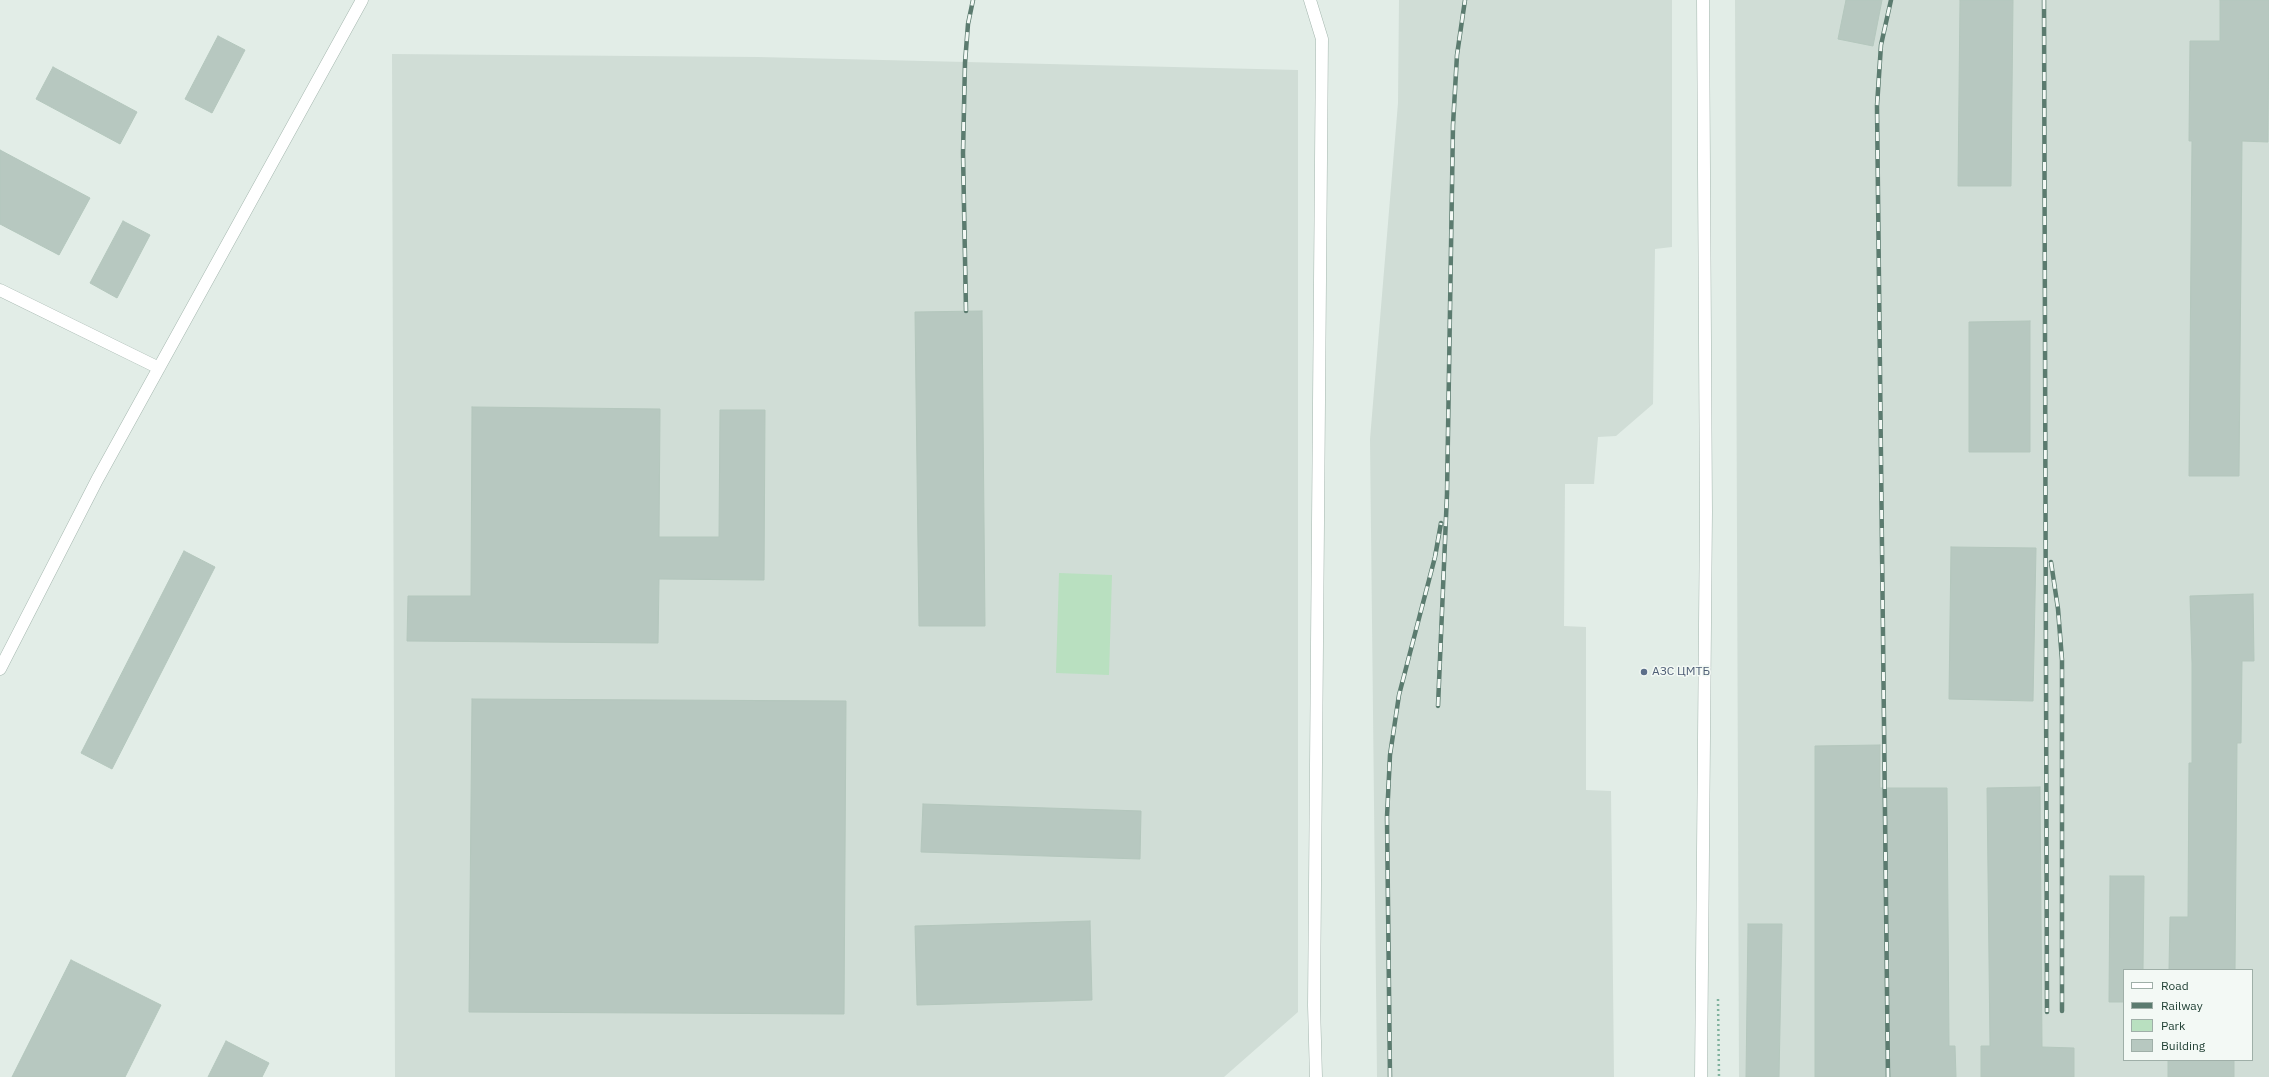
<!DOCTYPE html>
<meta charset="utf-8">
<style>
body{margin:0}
#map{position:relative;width:2269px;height:1077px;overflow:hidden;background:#e2ede7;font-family:"IBM Plex Sans",sans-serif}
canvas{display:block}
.legend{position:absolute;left:2123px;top:969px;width:130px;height:92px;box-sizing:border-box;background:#f3f9f5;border:1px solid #9fafa8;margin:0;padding:5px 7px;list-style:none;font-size:12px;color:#204034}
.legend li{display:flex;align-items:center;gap:8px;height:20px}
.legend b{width:20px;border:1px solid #9fafa8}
</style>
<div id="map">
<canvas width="2269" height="1077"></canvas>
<ul class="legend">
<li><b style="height:5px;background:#fff"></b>Road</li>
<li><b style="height:5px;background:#5b7b6f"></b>Railway</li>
<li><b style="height:11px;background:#b9e0c0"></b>Park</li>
<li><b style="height:11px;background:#b7c8c0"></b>Building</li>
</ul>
</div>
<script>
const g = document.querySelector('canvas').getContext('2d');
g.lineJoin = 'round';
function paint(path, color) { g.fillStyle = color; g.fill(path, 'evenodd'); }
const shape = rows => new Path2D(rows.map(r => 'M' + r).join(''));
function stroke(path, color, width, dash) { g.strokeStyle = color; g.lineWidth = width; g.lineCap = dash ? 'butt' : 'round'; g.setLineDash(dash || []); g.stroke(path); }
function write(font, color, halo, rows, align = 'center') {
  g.font = font + ' "IBM Plex Sans",sans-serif'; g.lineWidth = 3; g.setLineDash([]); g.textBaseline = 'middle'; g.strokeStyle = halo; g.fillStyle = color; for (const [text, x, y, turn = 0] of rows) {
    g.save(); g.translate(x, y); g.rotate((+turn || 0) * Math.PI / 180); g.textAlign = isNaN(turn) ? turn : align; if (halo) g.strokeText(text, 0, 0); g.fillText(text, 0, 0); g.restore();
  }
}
paint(shape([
 [1399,0,1672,0,1672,247,1655,249,1653,404,1616,436,1598,437,1594,484,1565,484,1564,626,1586,627,1586,790,1611,791,1614,1077,1377,1077,1370,439,1398,103],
 [1735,0,2269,0,2269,1077,1739,1077],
 [2124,970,2252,970,2252,1060,2124,1060],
 [392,54,758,57,1298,70,1298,1012,1224,1077,395,1077]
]), '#d0ddd6');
paint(shape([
 [1059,573,1112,575,1109,675,1056,673]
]), '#b9e0c0');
const building = shape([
 [1846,0,1882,0,1873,46,1838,39,1846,0],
 [1960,0,2013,0,2011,186,1958,186,1960,0],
 [2220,0,2269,0,2268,142,2242,141,2239,476,2189,476,2192,141,2189,141,2190,41,2220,41,2220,0],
 [218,36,245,50,212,113,185,99,218,36],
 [53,67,137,112,120,144,36,99,53,67],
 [0,150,90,198,59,255,0,224,0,150],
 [123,221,150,235,117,298,90,283,123,221],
 [982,311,985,626,919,626,915,312,982,311],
 [2030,321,2030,452,1969,452,1969,322,2030,321],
 [472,407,660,409,659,537,719,537,720,410,765,410,764,580,659,579,658,643,407,641,408,596,471,596,472,407],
 [1951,547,2036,548,2033,701,1949,699,1951,547],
 [184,551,215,567,112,769,81,753,184,551],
 [2253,594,2254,661,2242,661,2241,743,2237,743,2235,970,2169,970,2170,917,2188,917,2189,763,2192,763,2192,663,2190,596,2253,594],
 [472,699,846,701,844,1014,469,1012,472,699],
 [1880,745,1880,788,1947,788,1949,1046,1955,1046,1956,1077,1815,1077,1815,746,1880,745],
 [2040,787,2042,1047,2074,1048,2074,1077,1981,1077,1981,1046,1990,1046,1987,788,2040,787],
 [923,804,1141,811,1140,859,921,852,923,804],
 [2110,876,2144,876,2143,970,2124,970,2124,1002,2109,1002,2110,876],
 [1090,921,1092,1000,917,1005,915,926,1090,921],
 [1748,924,1782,924,1779,1077,1746,1077,1748,924],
 [71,960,161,1005,125,1077,12,1077,71,960],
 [226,1041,269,1063,262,1077,208,1077,226,1041],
 [2168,1060,2234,1060,2234,1077,2168,1077,2168,1060]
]);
paint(building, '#b7c8c0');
stroke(building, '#b4c7bd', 1);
const minor = shape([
 [1310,0,1322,39,1314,1005,1316,1077],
 [0,290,159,368],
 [0,669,97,480,362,0],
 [1701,1077,1706,511,1703,0]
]);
stroke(minor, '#a4b6ae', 13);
stroke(shape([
 [1718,999,1719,1077]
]), '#80b39e', 2.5, [2, 3]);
stroke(minor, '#fff', 12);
const rail = shape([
 [2044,0,2047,1012],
 [966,311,963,153,965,63,968,24,973,0],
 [2051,562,2058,609,2062,660,2062,1011],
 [1438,706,1447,494,1453,125,1457,55,1465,0],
 [1390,1077,1387,817,1390,755,1399,695,1435,557,1441,523],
 [1888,1077,1877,106,1881,45,1891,0]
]);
stroke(rail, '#5b7b6f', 4.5);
stroke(rail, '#f3f9f5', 3, [9]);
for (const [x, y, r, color] of [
 [1644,672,4,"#5c6f8a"]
]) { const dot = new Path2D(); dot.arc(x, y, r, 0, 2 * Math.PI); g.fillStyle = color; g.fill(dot); stroke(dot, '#f3f9f5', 1.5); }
write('12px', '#4e5e75', '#f3f9f5', [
 ["АЗС ЦМТБ",1652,672]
], 'left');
</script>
